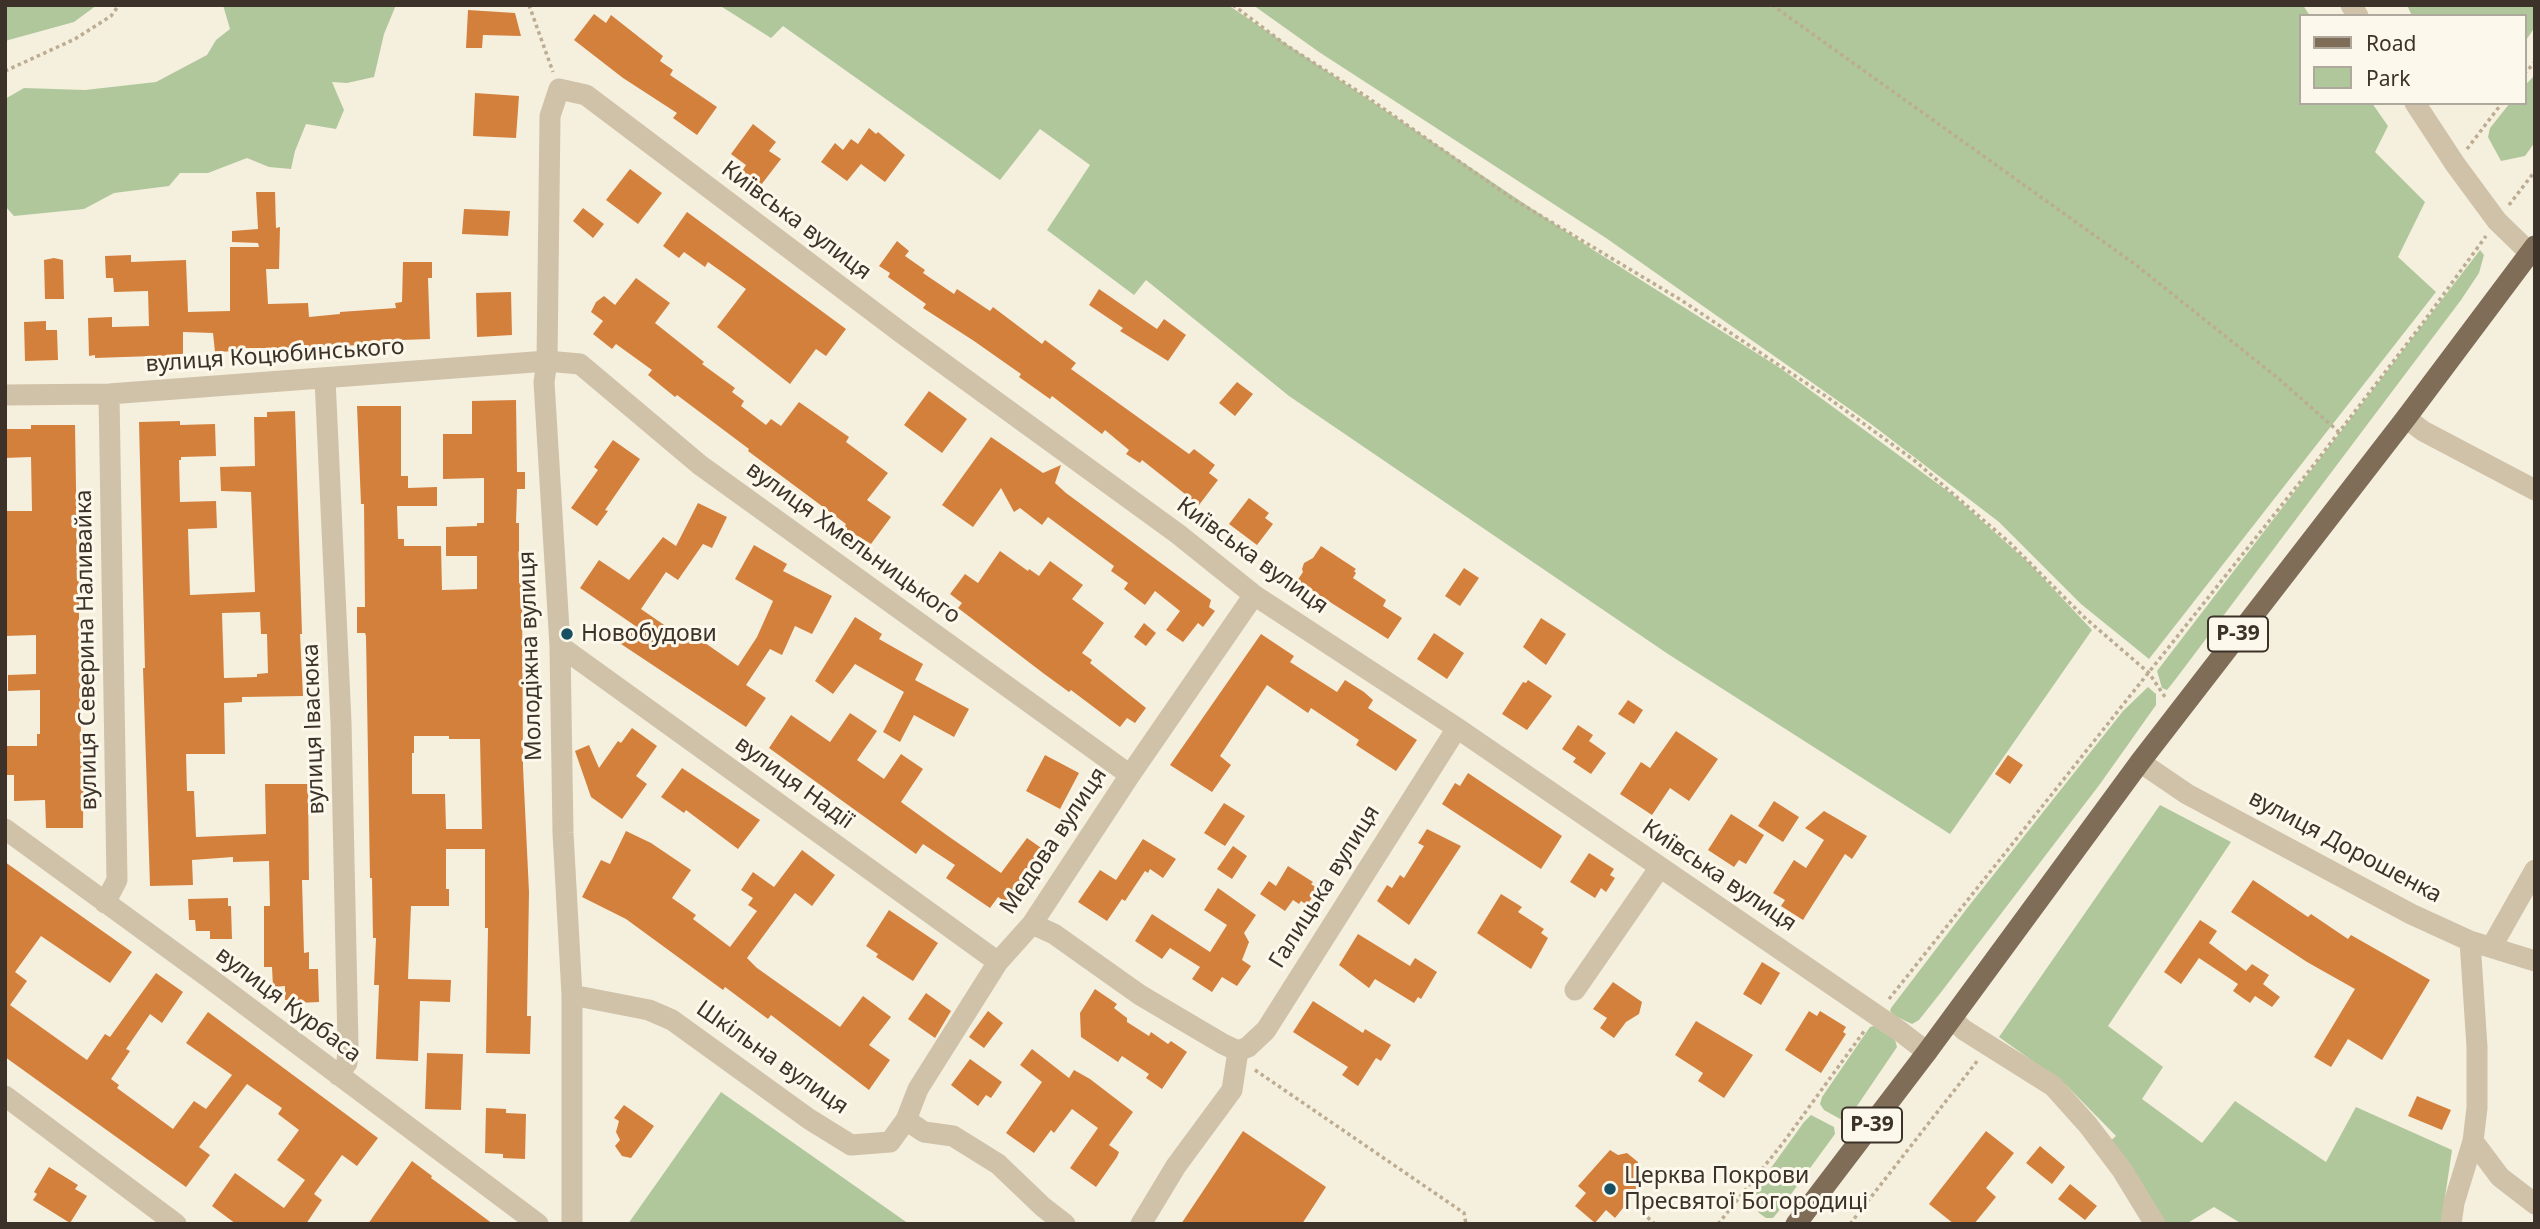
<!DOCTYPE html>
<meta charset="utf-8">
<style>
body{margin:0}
#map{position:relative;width:2540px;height:1229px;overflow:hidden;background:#f5efde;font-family:"Noto Sans",sans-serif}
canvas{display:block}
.frame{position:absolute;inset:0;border:7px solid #3c3229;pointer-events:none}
.legend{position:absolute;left:2299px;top:14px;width:228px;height:91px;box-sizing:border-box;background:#fcf8eb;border:2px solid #afa99d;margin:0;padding:9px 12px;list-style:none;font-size:21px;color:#3c3229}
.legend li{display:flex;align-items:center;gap:14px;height:35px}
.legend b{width:35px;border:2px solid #afa99d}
</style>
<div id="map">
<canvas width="2540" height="1229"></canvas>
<div class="frame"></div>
<ul class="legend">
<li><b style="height:9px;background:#7f6d58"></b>Road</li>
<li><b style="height:19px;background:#b0c79b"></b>Park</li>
</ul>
</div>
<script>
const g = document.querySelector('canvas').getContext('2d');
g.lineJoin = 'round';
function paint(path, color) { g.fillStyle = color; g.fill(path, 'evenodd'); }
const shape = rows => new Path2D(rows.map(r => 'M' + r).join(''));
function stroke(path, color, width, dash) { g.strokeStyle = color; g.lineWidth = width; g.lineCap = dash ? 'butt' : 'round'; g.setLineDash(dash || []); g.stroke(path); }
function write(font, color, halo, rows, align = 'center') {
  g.font = font + ' "Noto Sans",sans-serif'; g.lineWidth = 6; g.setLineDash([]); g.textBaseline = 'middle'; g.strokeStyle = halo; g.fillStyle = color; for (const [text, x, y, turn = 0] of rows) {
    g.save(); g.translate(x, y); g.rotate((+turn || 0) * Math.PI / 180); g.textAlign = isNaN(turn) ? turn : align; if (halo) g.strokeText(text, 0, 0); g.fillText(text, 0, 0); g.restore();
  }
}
paint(shape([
 [5,5,97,5,74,22,5,41],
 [223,5,396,5,384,34,374,77,347,83,332,82,344,110,336,129,306,124,295,151,291,169,269,167,247,158,208,173,180,173,169,186,114,193,84,209,14,216,5,206,5,99,24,88,85,90,156,82,207,55,216,40,230,29],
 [719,5,1228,5,1595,251,1780,368,1953,495,2029,563,2092,630,1950,834,1668,654,1289,396,1146,280,1134,295,1047,230,1090,165,1040,129,1000,180,783,26,771,38],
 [1253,5,2303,5,2310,16,2300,16,2300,103,2372,103,2388,126,2375,152,2425,202,2398,257,2436,292,2149,659,2081,604,1999,522,1871,424,1606,238,1319,52],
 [2407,5,2535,5,2535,27,2524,43,2524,16,2412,16],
 [2535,75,2535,142,2525,156,2501,161,2488,137,2490,128,2510,103,2524,103,2524,86],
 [2480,250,2484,255,2479,273,2461,300,2175,680,2167,690,2162,688,2157,671],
 [2148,687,2156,694,2156,705,2100,784,1942,991,1919,1020,1912,1024,1895,1016,1890,1011,1891,1008,1968,907,2123,711],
 [2160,805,2231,842,2108,1026,2163,1067,2142,1099,2202,1143,2235,1101,2326,1162,2356,1107,2452,1150,2441,1224,2242,1224,2214,1207,2186,1224,2164,1224,2109,1142,2116,1136,2066,1085,1999,1037],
 [1874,1026,1895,1040,1897,1047,1857,1106,1847,1119,1842,1120,1824,1110,1820,1104,1822,1097,1870,1027],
 [721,1092,909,1224,628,1224],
 [1811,1115,1834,1127,1835,1134,1778,1212,1773,1218,1766,1218,1759,1213,1754,1204,1755,1190,1804,1122]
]), '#b0c79b');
paint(shape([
 [468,10,515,13,521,36,483,35,482,48,466,48],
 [594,14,606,23,611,15,663,56,660,61,673,70,670,75,717,107,697,135,673,118,677,113,623,78,574,40],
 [475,93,519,96,516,138,473,136],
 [753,124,776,142,769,151,781,159,761,185,742,171,746,165,731,154],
 [869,128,876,134,878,132,905,155,885,182,861,164,847,181,821,162,835,143,843,150,851,139,858,144],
 [630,169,662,193,638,224,606,200],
 [256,192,275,192,276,228,280,227,279,269,266,269,268,304,308,303,309,317,340,314,340,312,396,308,395,303,402,302,403,262,432,262,432,278,428,278,430,339,373,341,373,344,342,346,342,343,314,348,239,348,239,351,215,352,213,333,183,332,183,355,95,358,95,355,89,356,88,318,112,317,112,327,149,326,148,291,114,292,113,278,106,278,105,256,131,255,131,262,186,260,188,312,230,311,230,247,259,247,258,243,232,242,232,231,258,229],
 [583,208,604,224,593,238,573,221],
 [464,209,510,211,508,236,462,234],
 [687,212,846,329,826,356,816,349,790,384,717,327,746,289,708,262,705,267,684,252,679,258,663,246],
 [897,241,909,251,905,256,925,270,923,273,954,294,957,289,990,311,993,307,1042,344,1045,340,1076,363,1071,369,1189,454,1194,449,1215,465,1209,473,1218,480,1199,505,1142,460,1140,463,1126,454,1129,450,1105,430,1102,434,1052,396,1050,399,1019,377,1021,374,974,341,923,308,926,304,888,277,890,273,879,266],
 [54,258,63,260,64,299,45,299,44,260],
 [636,278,670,303,655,323,704,362,702,364,735,388,732,392,744,401,741,406,766,425,771,419,781,426,799,402,849,437,846,442,888,473,867,500,891,517,871,544,844,528,846,524,748,451,749,449,677,395,675,397,648,375,652,370,616,344,612,349,593,334,603,321,591,312,596,302,604,296,615,305],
 [1099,289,1157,329,1164,319,1186,335,1168,361,1120,331,1123,328,1089,305],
 [511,292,512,335,477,337,476,293],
 [46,321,46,330,57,330,58,360,25,361,24,322],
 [1237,382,1253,394,1235,416,1219,403],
 [929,391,967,419,942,453,904,425],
 [516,400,517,472,525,472,525,489,517,489,516,523,519,523,519,583,522,583,523,767,529,892,527,1016,531,1016,530,1054,486,1053,488,928,485,928,485,849,446,849,446,889,449,889,449,906,411,906,408,979,451,980,450,1002,420,1001,418,1061,376,1059,379,985,374,985,376,938,373,938,372,878,370,878,366,636,365,633,357,633,357,607,365,607,364,504,361,504,357,406,401,406,401,476,408,476,408,488,437,487,437,506,397,506,398,539,404,539,404,546,441,546,442,590,477,589,477,556,446,556,446,527,477,526,477,523,484,523,484,478,443,479,443,434,472,434,472,401],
 [414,736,449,736,449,739,480,739,482,829,446,829,445,794,412,794,412,753,414,753],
 [295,411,302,634,300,634,303,696,242,697,242,702,224,703,225,754,186,754,187,791,194,791,196,837,266,834,265,784,308,784,309,880,302,880,304,953,309,952,309,969,318,969,319,1002,297,1003,297,1000,285,1000,285,986,273,987,272,967,264,967,264,906,270,906,269,861,233,862,233,857,192,860,193,885,150,886,143,668,145,668,139,422,180,421,180,425,215,424,216,456,181,457,181,460,179,460,180,502,216,501,217,528,188,529,190,595,255,592,251,492,221,491,220,467,255,466,254,417,267,417,267,412],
 [260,612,261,634,267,634,268,673,257,674,257,677,224,678,222,613],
 [31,425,75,425,77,550,79,550,79,671,80,671,81,734,84,734,83,828,46,828,45,800,14,801,14,775,7,775,7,746,37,746,37,734,40,734,40,690,8,691,8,675,36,674,36,635,5,636,5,511,32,511,31,457,5,458,5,429,31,429],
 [991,437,1043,473,1061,465,1055,483,1066,493,1211,600,1209,607,1215,611,1203,627,1198,623,1183,642,1166,630,1180,611,1155,591,1145,605,1124,589,1128,583,1111,571,1114,566,1048,517,1042,525,1020,508,1014,512,1001,488,973,527,942,505],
 [613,440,640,459,605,510,608,511,597,526,571,508,598,470,594,467],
 [1249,498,1269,513,1265,518,1273,524,1257,545,1229,524],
 [698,503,727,517,712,548,703,544,678,580,666,572,641,609,683,638,688,631,738,666,757,637,773,601,735,579,754,545,787,564,783,571,832,596,812,634,795,626,782,655,770,649,746,685,766,698,746,727,621,644,634,625,580,588,599,560,629,580,663,537,676,546],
 [1321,546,1356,569,1354,571,1356,573,1353,578,1386,600,1383,606,1402,618,1388,639,1297,581,1303,572,1302,569,1304,563,1313,558],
 [1000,551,1028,571,1029,569,1039,576,1050,561,1083,585,1072,599,1104,623,1082,653,1092,660,1090,663,1146,708,1135,723,1127,718,1120,727,1071,690,1069,692,1043,673,958,608,962,603,950,594,965,574,978,583],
 [1464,568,1479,578,1460,606,1445,596],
 [855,617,882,634,879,639,923,664,915,680,969,709,954,737,914,715,900,742,883,732,904,692,855,664,833,694,815,681],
 [1541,618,1566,634,1546,665,1523,647],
 [1144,623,1156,633,1146,646,1134,637],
 [1434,633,1464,653,1447,679,1417,659],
 [1261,634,1294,656,1290,662,1337,692,1345,680,1364,692,1373,700,1368,708,1417,740,1396,771,1356,745,1359,740,1311,708,1308,713,1267,685,1220,756,1231,765,1212,792,1170,765],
 [1528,680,1552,696,1527,730,1502,714,1523,682,1526,683],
 [1628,700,1643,710,1634,724,1618,714],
 [850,713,877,731,857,760,884,779,901,754,923,769,901,802,948,836,1001,873,1027,838,1047,852,1021,887,1024,889,1012,906,998,897,990,908,946,878,955,865,923,844,916,854,769,748,791,715,830,742],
 [1578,725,1593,735,1589,741,1606,753,1591,774,1573,762,1576,758,1562,749],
 [632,728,657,746,636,776,647,784,622,819,591,797,575,751,589,745,599,768,618,741,621,743],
 [1676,731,1718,759,1689,801,1670,788,1652,815,1620,794,1641,762,1650,768],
 [1045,755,1079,773,1060,809,1026,791],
 [2008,755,2023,765,2010,784,1995,774],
 [682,768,760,820,738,849,686,810,684,813,661,797],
 [1468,773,1562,836,1541,869,1442,804,1455,783,1460,786],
 [1774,801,1799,817,1783,842,1758,826],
 [1224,803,1245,816,1225,846,1204,833],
 [1824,811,1867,836,1852,859,1845,854,1803,920,1781,906,1785,900,1773,893,1794,860,1806,868,1824,840,1805,828],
 [1731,814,1764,835,1746,864,1739,860,1734,867,1708,850],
 [1427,829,1461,846,1409,925,1377,901,1387,885,1392,888,1400,875,1404,878,1424,846,1418,843],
 [626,831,651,843,691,870,672,898,696,915,693,919,730,947,757,911,748,905,753,898,741,890,753,872,774,887,802,850,835,875,812,906,795,893,747,958,757,968,840,1027,863,996,891,1017,869,1045,890,1060,869,1090,771,1015,768,1019,725,987,723,990,626,919,582,897,601,860,610,864],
 [1143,839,1176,859,1163,878,1150,869,1148,873,1145,871,1125,901,1122,899,1107,921,1078,902,1100,870,1116,880],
 [1233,846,1247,856,1232,879,1217,869],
 [1589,853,1614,869,1610,875,1615,878,1606,892,1601,888,1595,898,1570,882],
 [5,862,132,952,110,983,41,936,15,972,27,981,10,1005,87,1060,105,1034,110,1037,156,973,183,992,162,1023,150,1014,126,1049,130,1051,111,1079,119,1085,117,1088,173,1129,194,1101,206,1109,232,1075,186,1043,208,1012,378,1138,357,1166,342,1155,314,1194,322,1200,306,1224,236,1224,212,1206,235,1173,284,1208,305,1180,277,1160,299,1130,278,1114,282,1108,247,1084,199,1147,210,1155,186,1187,5,1057],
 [1288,866,1313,882,1311,884,1318,889,1307,905,1301,901,1299,904,1293,900,1285,911,1260,894,1269,881,1276,886],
 [2253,880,2308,917,2311,914,2348,939,2351,935,2430,980,2382,1060,2348,1039,2331,1067,2314,1057,2355,989,2307,962,2231,912],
 [1218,888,1256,915,1244,933,1249,942,1242,960,1251,966,1237,986,1222,977,1212,992,1192,979,1200,967,1170,948,1162,959,1135,941,1152,914,1210,952,1227,925,1204,910],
 [1501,894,1522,907,1518,912,1544,929,1541,933,1548,938,1531,969,1477,933],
 [228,898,228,906,231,906,232,939,210,939,210,931,196,931,195,920,189,920,188,899],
 [889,910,938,943,913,981,876,957,878,954,866,946],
 [2200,920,2217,931,2209,943,2246,971,2252,964,2269,975,2263,984,2280,997,2272,1007,2255,996,2250,1003,2233,991,2238,984,2199,958,2181,984,2164,972],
 [1358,934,1410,966,1415,958,1437,972,1421,999,1418,997,1414,1003,1375,979,1369,988,1339,965],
 [1762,962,1780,973,1761,1005,1743,994],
 [1613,982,1642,1002,1639,1014,1626,1022,1614,1038,1600,1028,1607,1018,1593,1009],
 [1095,989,1117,1004,1114,1008,1127,1018,1127,1022,1149,1036,1151,1032,1168,1044,1171,1041,1187,1052,1162,1089,1146,1078,1149,1074,1122,1056,1118,1062,1081,1037,1080,1013],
 [926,993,951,1011,935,1038,908,1019],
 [1313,1001,1363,1033,1365,1029,1391,1045,1381,1061,1376,1058,1358,1086,1342,1075,1348,1067,1293,1032],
 [988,1011,1003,1023,984,1048,969,1037],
 [1809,1011,1817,1016,1820,1011,1846,1027,1843,1032,1846,1034,1821,1073,1785,1050],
 [1696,1021,1753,1055,1724,1098,1698,1081,1703,1073,1675,1055],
 [1032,1049,1069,1078,1074,1070,1090,1079,1133,1112,1109,1145,1119,1152,1117,1157,1096,1187,1070,1168,1098,1128,1072,1109,1054,1133,1051,1130,1034,1153,1006,1133,1042,1082,1020,1065],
 [427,1053,463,1054,461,1110,425,1109],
 [970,1059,1002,1082,991,1098,986,1095,978,1106,951,1085],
 [2417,1096,2451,1110,2442,1130,2408,1116],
 [624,1105,654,1126,631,1158,622,1156,615,1146,620,1140,616,1132,619,1121,614,1118],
 [486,1108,506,1109,506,1113,526,1114,525,1159,503,1158,503,1154,485,1153],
 [1243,1131,1326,1187,1302,1224,1181,1224],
 [1986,1131,2014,1153,1986,1188,1996,1197,1974,1224,1954,1224,1929,1204],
 [2040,1146,2065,1167,2052,1184,2026,1163],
 [1610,1150,1618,1155,1627,1153,1638,1162,1638,1170,1647,1178,1615,1218,1606,1210,1595,1223,1575,1206,1586,1193,1578,1186],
 [412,1161,432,1176,431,1178,493,1224,368,1224],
 [49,1167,78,1185,75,1189,87,1196,70,1223,33,1200,37,1194,34,1192],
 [2070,1184,2097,1206,2085,1220,2058,1199]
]), '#d4803d');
stroke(shape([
 [529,5,553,72],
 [1233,5,1286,45,1367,97,1513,199,1681,300,1827,397,1915,461,2010,543,2084,617,2149,673,2165,697],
 [1772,5,2136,265,2279,379,2339,432],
 [5,71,75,39,111,16,119,5],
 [2524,74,2535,62],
 [2467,149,2502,103],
 [2509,205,2535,171],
 [1889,999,2316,462,2422,324,2486,236],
 [1255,1070,1464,1213,1466,1224],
 [1637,1208,1655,1224],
 [1718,1224,1783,1143,1865,1030],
 [1850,1224,1978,1060]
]), '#bcac91', 3.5, [3.5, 3.5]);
stroke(shape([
 [2351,5,2358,16],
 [2415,103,2455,164,2497,221,2530,253],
 [325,379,341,722,348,1045,347,1063,338,1075],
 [5,395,109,394,547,361,580,364,700,465,1130,775],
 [2406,418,2423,431,2535,490],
 [560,646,998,962],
 [2140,762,2187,794,2411,914,2470,941,2535,961],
 [5,829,208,977,538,1224],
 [105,903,117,880,109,394],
 [1032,924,1054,934,1140,995,1223,1044,1238,1051,1248,1047,1266,1030,1457,728],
 [2492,946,2535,870],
 [1575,990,1660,867],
 [572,995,649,1010,672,1020,809,1119,851,1145,890,1142,906,1120,918,1089,998,962,1032,924,1130,775,1254,595],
 [1952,1019,1964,1030,2053,1086,2088,1125,2122,1170,2155,1224],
 [5,1096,176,1224],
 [906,1120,924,1132,953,1136,998,1164,1043,1207,1065,1224],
 [2473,1141,2500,1177,2535,1204],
 [572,1224,572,995,563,833,560,646,544,382,547,361,550,116,559,89,586,95,903,334,1178,534,1254,595,1457,728,1901,1032,1927,1052],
 [1141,1224,1176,1166,1232,1090,1238,1051],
 [2451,1224,2454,1203,2473,1141,2477,1108,2477,1047,2470,941]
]), '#d0c2a8', 21);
stroke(shape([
 [1796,1224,1927,1052,2140,762,2406,418,2535,246]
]), '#7f6d58', 21);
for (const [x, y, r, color] of [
 [567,634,7,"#194f63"],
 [1610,1189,7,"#194f63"]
]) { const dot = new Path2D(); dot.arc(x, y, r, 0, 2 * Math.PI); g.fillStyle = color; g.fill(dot); stroke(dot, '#fcf8eb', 2.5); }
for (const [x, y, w] of [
 [2238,634,60],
 [1872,1125,60]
]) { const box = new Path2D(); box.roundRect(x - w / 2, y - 17.5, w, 35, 5); g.fillStyle = '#fcf8eb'; g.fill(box); stroke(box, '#3c3229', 2); }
write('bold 21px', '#3c3229', null, [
 ["Р-39",2238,634],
 ["Р-39",1872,1125]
]);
write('23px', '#3c3229', '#fcf8eb', [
 ["Київська вулиця",796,221,37],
 ["вулиця Коцюбинського",275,356,-4],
 ["вулиця Хмельницького",853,543,36],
 ["Київська вулиця",1252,556,36],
 ["вулиця Северина Наливайка",87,650,-91],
 ["Молодіжна вулиця",531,656,-92],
 ["вулиця Івасюка",314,729,-92],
 ["вулиця Надії",794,783,36],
 ["Медова вулиця",1054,841,-56],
 ["вулиця Дорошенка",2345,847,28],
 ["Київська вулиця",1719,876,34],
 ["Галицька вулиця",1325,887,-58],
 ["вулиця Курбаса",288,1005,37],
 ["Шкільна вулиця",772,1058,35]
]);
write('23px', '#3c3229', '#fcf8eb', [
 ["Новобудови",581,634],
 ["Церква Покрови",1624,1176],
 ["Пресвятої Богородиці",1624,1202]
], 'left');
</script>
